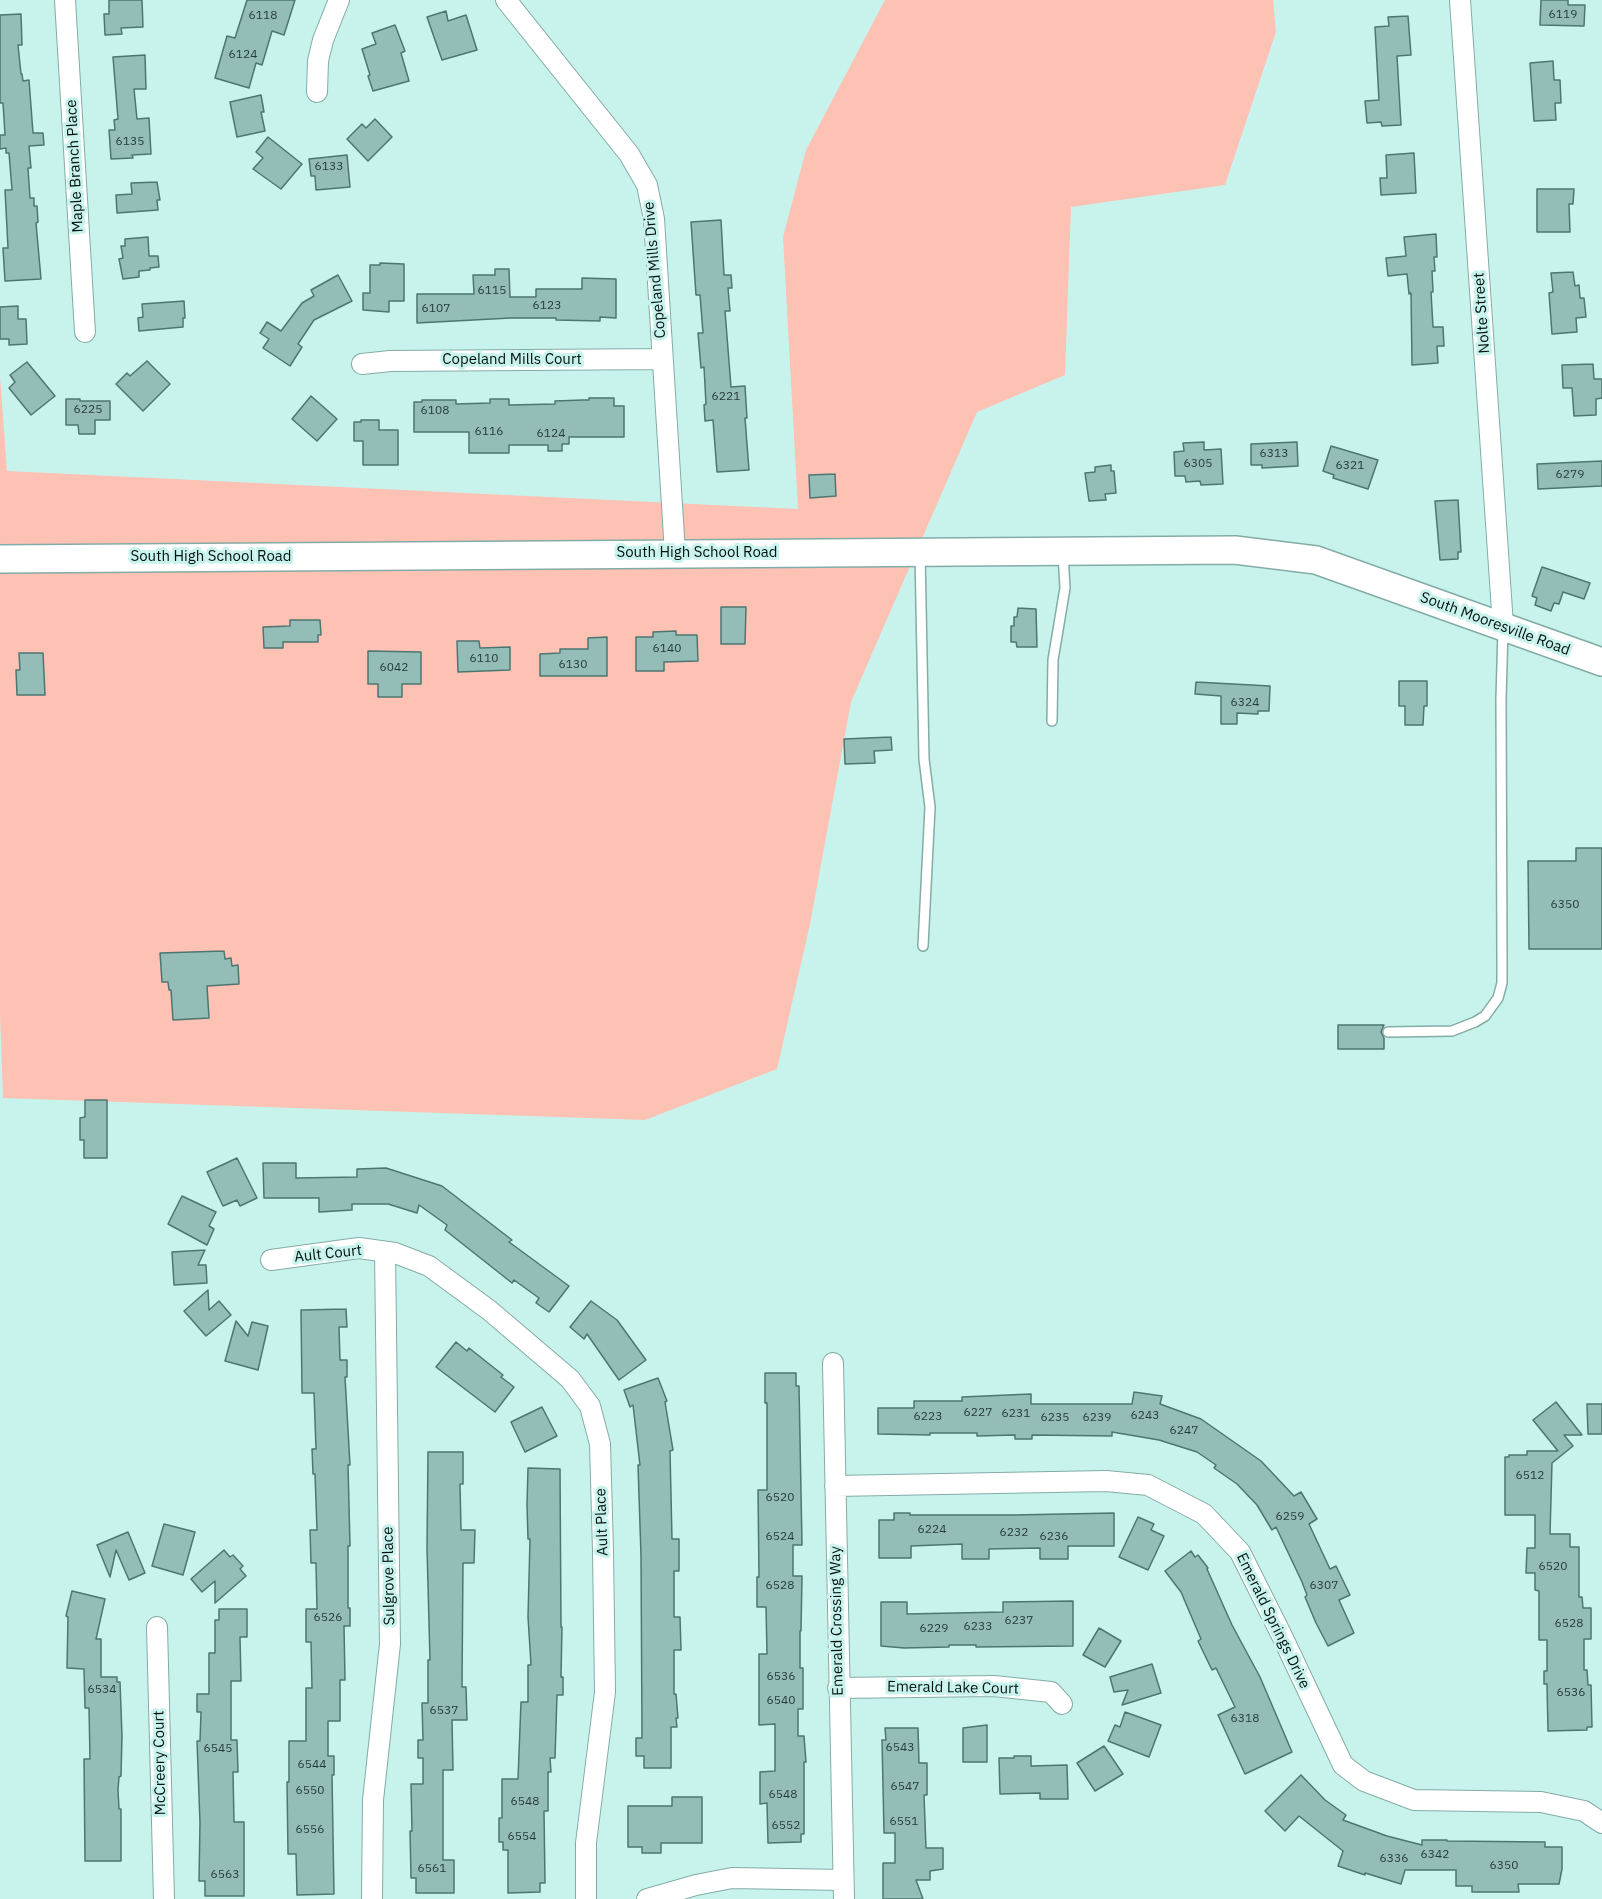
<!DOCTYPE html>
<style>
body{margin:0}
canvas{display:block;background:#c8f3ec}
</style>
<canvas width="1602" height="1899"></canvas>
<script>
const g = document.querySelector('canvas').getContext('2d');
g.lineJoin = 'round';
function paint(path, color) { g.fillStyle = color; g.fill(path, 'evenodd'); }
const shape = rows => new Path2D(rows.map(r => 'M' + r).join(''));
function stroke(path, color, width, dash) { g.strokeStyle = color; g.lineWidth = width; g.lineCap = dash ? 'butt' : 'round'; g.setLineDash(dash || []); g.stroke(path); }
function write(font, color, halo, rows, align = 'center') {
  g.font = font + ' "IBM Plex Sans",sans-serif'; g.lineWidth = 6; g.setLineDash([]); g.textBaseline = 'middle'; g.strokeStyle = halo; g.fillStyle = color; for (const [text, x, y, turn = 0] of rows) {
    g.save(); g.translate(x, y); g.rotate((+turn || 0) * Math.PI / 180); g.textAlign = isNaN(turn) ? turn : align; if (halo) g.strokeText(text, 0, 0); g.fillText(text, 0, 0); g.restore();
  }
}
paint(shape([
 [885,0,1273,0,1276,32,1225,185,1071,207,1065,375,977,412,851,702,810,924,777,1069,645,1120,3,1098,0,1014,0,376,7,471,798,509,783,237,806,150]
]), '#fdc2b4');
const building = shape([
 [109,0,142,0,143,27,121,28,122,34,105,35,104,14,109,14,109,0],
 [247,0,295,0,284,35,272,31,262,65,256,63,249,88,215,78,227,36,235,38,247,0],
 [1541,0,1568,0,1568,5,1585,5,1584,26,1540,25,1541,0],
 [446,11,448,21,466,15,477,50,442,60,427,17,446,11],
 [21,14,22,45,18,45,21,74,22,74,23,81,29,80,33,133,43,133,44,145,29,146,31,168,28,168,30,198,34,198,34,206,37,206,38,222,36,223,41,279,5,281,3,248,8,248,5,190,12,190,9,153,6,153,6,148,0,149,0,135,5,135,3,103,0,103,0,15,21,14],
 [1408,16,1411,55,1397,56,1401,125,1382,126,1381,122,1367,123,1365,101,1379,100,1375,27,1389,26,1388,17,1408,16],
 [395,25,405,51,401,53,409,81,373,91,368,76,370,75,362,49,376,44,372,33,395,25],
 [145,55,146,89,134,89,137,119,149,118,151,154,132,155,133,158,111,159,109,130,115,130,114,120,118,119,113,57,145,55],
 [1553,61,1554,80,1560,80,1561,103,1555,103,1556,120,1534,121,1530,63,1553,61],
 [261,95,264,112,261,112,265,131,237,137,230,102,261,95],
 [375,119,392,137,368,161,347,139,362,124,366,128,375,119],
 [268,137,302,164,281,189,253,169,263,158,256,152,268,137],
 [1414,153,1416,193,1381,195,1380,178,1387,178,1386,155,1414,153],
 [347,155,350,187,316,190,315,176,311,176,309,159,347,155],
 [157,182,160,200,157,200,158,210,117,213,116,195,132,194,131,183,157,182],
 [1537,189,1574,189,1573,204,1569,204,1570,232,1537,232,1537,189],
 [721,220,724,275,731,275,732,288,728,288,730,311,725,311,731,387,745,386,747,418,745,418,749,470,717,472,713,420,705,421,704,405,706,404,704,367,701,368,698,333,703,333,700,295,696,295,691,222,721,220],
 [1436,234,1437,257,1434,257,1435,271,1432,271,1433,292,1431,292,1433,327,1443,327,1444,346,1437,346,1438,363,1412,365,1411,293,1409,294,1407,274,1388,276,1386,258,1406,256,1404,237,1436,234],
 [148,237,149,256,158,256,159,267,150,268,150,270,139,271,139,277,123,279,119,259,123,258,121,246,125,246,125,239,148,237],
 [380,263,404,264,404,301,389,301,389,312,363,310,363,293,370,293,370,265,380,265,380,263],
 [495,269,509,269,510,297,536,297,536,289,582,289,582,278,616,279,616,318,600,317,600,321,556,320,556,318,511,318,417,323,417,294,474,294,473,275,495,275,495,269],
 [1573,272,1575,286,1579,285,1580,298,1584,298,1586,317,1576,318,1577,332,1552,334,1549,293,1553,292,1551,273,1573,272],
 [338,275,352,301,314,320,298,344,302,347,290,366,263,348,269,339,260,333,267,322,281,331,302,303,314,296,311,290,338,275],
 [184,301,185,318,183,318,183,327,139,331,138,318,143,317,142,304,184,301],
 [18,306,18,319,26,319,27,344,9,345,9,339,0,339,0,307,18,306],
 [147,361,170,384,143,411,116,384,127,373,130,376,147,361],
 [27,362,55,396,31,415,9,388,15,382,10,375,27,362],
 [1593,364,1594,379,1602,379,1602,398,1596,399,1596,415,1574,416,1572,388,1563,388,1562,365,1593,364],
 [311,396,337,419,317,441,292,419,311,396],
 [589,398,614,398,614,406,624,406,624,437,569,437,569,444,562,444,562,451,548,451,548,445,509,445,509,453,469,453,469,432,414,432,414,402,422,402,422,400,456,400,456,404,490,403,490,399,509,399,509,405,555,404,555,401,582,400,589,400,589,398],
 [66,399,80,399,80,401,110,401,110,420,95,420,95,434,79,434,78,425,66,425,66,399],
 [361,420,379,420,379,430,398,430,398,465,363,465,363,441,354,441,354,422,361,422,361,420],
 [1204,442,1204,450,1221,449,1223,484,1201,485,1200,481,1186,482,1185,476,1175,476,1174,452,1184,451,1183,443,1204,442],
 [1297,442,1298,466,1262,468,1262,465,1251,465,1251,444,1297,442],
 [1331,446,1378,460,1368,489,1333,478,1334,475,1323,471,1331,446],
 [1602,461,1602,486,1538,489,1537,464,1602,461],
 [1111,465,1111,471,1114,471,1116,493,1105,494,1106,500,1089,501,1085,473,1095,472,1095,467,1111,465],
 [835,474,836,496,810,498,809,475,835,474],
 [1458,500,1461,552,1458,552,1458,559,1440,560,1435,501,1458,500],
 [1542,567,1590,583,1584,599,1563,592,1559,604,1554,603,1551,611,1535,605,1537,598,1532,596,1542,567],
 [721,607,746,607,745,644,721,644,721,607],
 [1018,608,1036,609,1037,647,1017,647,1016,642,1011,642,1011,626,1014,626,1014,617,1017,617,1018,608],
 [290,620,320,620,321,635,318,635,318,642,283,642,283,648,264,648,263,627,290,626,290,620],
 [676,631,676,635,697,635,698,661,664,662,664,671,636,671,636,637,653,637,653,632,676,631],
 [607,637,607,676,540,676,540,654,560,653,560,649,588,649,588,638,607,637],
 [457,641,479,641,480,648,510,647,510,670,458,672,457,641],
 [368,651,421,652,421,684,402,684,402,697,378,697,378,684,368,684,368,651],
 [19,653,43,653,45,695,17,695,16,670,20,670,19,653],
 [1399,681,1427,681,1427,706,1424,706,1423,725,1405,725,1405,706,1399,706,1399,681],
 [1196,682,1270,686,1269,711,1258,711,1258,714,1237,713,1237,724,1221,724,1221,696,1195,694,1196,682],
 [891,737,892,750,874,751,875,763,845,764,844,739,891,737],
 [1576,848,1602,848,1602,949,1529,949,1528,861,1576,861,1576,848],
 [224,951,225,959,231,958,232,966,238,965,239,984,207,986,209,1018,173,1020,171,990,169,990,168,982,162,982,160,953,224,951],
 [1338,1025,1384,1025,1381,1032,1384,1038,1384,1049,1338,1049,1338,1025],
 [85,1100,107,1100,107,1158,84,1158,84,1140,80,1140,80,1118,85,1117,85,1100],
 [237,1158,257,1198,240,1206,237,1200,223,1206,207,1172,237,1158],
 [263,1163,296,1163,296,1178,357,1177,357,1169,386,1168,442,1186,512,1240,509,1242,569,1286,549,1312,536,1303,539,1298,514,1280,512,1283,445,1230,447,1225,419,1205,417,1213,388,1204,352,1204,352,1210,319,1212,319,1198,264,1198,263,1163],
 [182,1196,216,1212,209,1226,214,1229,207,1245,168,1224,182,1196],
 [205,1250,198,1265,206,1265,207,1283,174,1285,172,1252,205,1250],
 [208,1290,209,1310,219,1301,231,1315,206,1336,184,1311,208,1290],
 [591,1301,617,1320,646,1360,619,1380,587,1334,584,1339,570,1327,591,1301],
 [346,1309,347,1327,339,1327,340,1360,347,1360,347,1377,345,1377,350,1465,348,1465,350,1546,348,1546,348,1608,350,1608,350,1626,344,1626,345,1680,340,1680,340,1721,328,1721,328,1756,334,1756,334,1775,332,1775,334,1894,297,1895,296,1854,288,1854,287,1782,289,1782,289,1741,306,1741,306,1688,312,1688,311,1642,306,1642,306,1609,317,1609,316,1563,311,1563,310,1530,317,1530,315,1474,313,1474,312,1449,316,1449,314,1393,302,1393,301,1310,346,1309],
 [236,1321,248,1336,252,1322,268,1326,258,1370,225,1361,236,1321],
 [456,1342,467,1351,469,1348,503,1375,501,1377,514,1387,495,1412,436,1367,456,1342],
 [765,1373,796,1373,796,1386,799,1386,802,1545,793,1545,793,1576,802,1576,801,1631,800,1631,800,1668,803,1668,803,1709,798,1709,798,1736,804,1736,806,1762,804,1762,804,1834,801,1834,801,1842,768,1843,767,1803,760,1804,760,1772,775,1771,775,1724,759,1725,759,1654,767,1654,766,1607,757,1607,757,1577,759,1577,758,1490,767,1490,767,1403,765,1403,765,1373],
 [658,1378,667,1401,665,1402,673,1450,670,1451,672,1539,679,1539,679,1571,674,1571,674,1617,680,1617,681,1650,674,1650,674,1694,676,1694,678,1718,676,1718,677,1727,671,1727,671,1768,644,1768,644,1756,636,1756,636,1738,642,1738,641,1556,638,1465,640,1465,633,1405,630,1407,624,1390,658,1378],
 [1134,1392,1162,1396,1160,1404,1201,1419,1261,1461,1294,1496,1301,1492,1317,1519,1309,1524,1330,1569,1336,1566,1350,1595,1339,1600,1354,1633,1328,1646,1316,1623,1305,1597,1307,1595,1302,1582,1276,1527,1272,1530,1257,1505,1237,1484,1214,1468,1216,1465,1197,1452,1159,1440,1112,1432,1112,1436,1032,1435,1032,1439,1015,1439,1015,1435,977,1436,977,1433,930,1433,930,1435,878,1434,878,1408,914,1408,914,1401,962,1401,962,1397,1031,1394,1031,1404,1132,1404,1134,1392],
 [1556,1402,1582,1435,1564,1435,1573,1446,1552,1463,1550,1534,1570,1534,1570,1547,1579,1547,1579,1597,1582,1597,1583,1608,1591,1608,1591,1639,1584,1639,1584,1670,1587,1670,1588,1685,1591,1685,1592,1727,1587,1727,1587,1730,1548,1731,1547,1684,1544,1684,1544,1671,1547,1671,1547,1640,1539,1640,1539,1591,1535,1590,1535,1573,1526,1573,1527,1548,1535,1548,1535,1515,1505,1515,1505,1457,1509,1457,1509,1455,1527,1455,1527,1451,1558,1451,1533,1420,1556,1402],
 [1587,1404,1602,1404,1602,1434,1588,1434,1587,1404],
 [542,1407,557,1436,525,1452,511,1422,542,1407],
 [428,1452,463,1452,463,1484,460,1484,461,1530,475,1530,474,1563,463,1563,462,1687,466,1687,467,1720,452,1720,453,1770,443,1770,443,1860,454,1860,454,1893,416,1893,416,1878,411,1878,410,1831,412,1831,411,1784,423,1784,423,1758,418,1758,418,1740,423,1740,422,1703,428,1703,428,1660,430,1660,427,1548,428,1452],
 [528,1468,560,1469,561,1627,562,1627,561,1677,563,1677,563,1695,557,1695,555,1758,550,1758,551,1772,548,1772,548,1811,544,1811,545,1883,540,1883,540,1892,508,1893,508,1850,503,1850,503,1842,499,1842,499,1818,502,1818,502,1779,518,1779,521,1702,528,1702,528,1665,531,1665,528,1617,530,1539,528,1539,527,1505,528,1468],
 [894,1513,910,1513,910,1515,1013,1515,1114,1513,1114,1546,1068,1546,1068,1559,1040,1559,1040,1548,989,1549,989,1559,962,1559,962,1544,911,1546,911,1558,879,1558,879,1520,894,1520,894,1513],
 [1138,1517,1154,1524,1151,1530,1164,1536,1148,1570,1119,1557,1138,1517],
 [164,1524,195,1532,183,1575,152,1566,164,1524],
 [128,1532,145,1573,129,1580,116,1550,110,1577,97,1545,128,1532],
 [224,1550,230,1557,233,1555,243,1566,240,1569,246,1576,215,1603,215,1581,202,1592,191,1579,224,1550],
 [1191,1551,1195,1557,1198,1555,1208,1568,1207,1569,1232,1625,1260,1677,1292,1752,1245,1774,1218,1715,1235,1707,1216,1668,1212,1670,1198,1641,1201,1639,1181,1592,1165,1571,1191,1551],
 [72,1591,105,1599,96,1639,101,1639,101,1677,117,1677,117,1682,120,1682,122,1736,121,1776,119,1777,118,1790,119,1809,121,1809,121,1861,85,1861,84,1759,90,1759,89,1708,85,1708,84,1669,67,1668,68,1617,66,1616,72,1591],
 [1073,1601,1073,1646,976,1647,976,1645,949,1645,949,1647,904,1648,881,1646,881,1602,907,1602,907,1614,1003,1612,1003,1602,1073,1601],
 [219,1609,247,1609,247,1637,240,1637,241,1681,231,1681,231,1740,237,1740,238,1772,233,1772,234,1822,244,1822,244,1896,205,1896,205,1881,199,1881,200,1823,197,1741,200,1741,201,1712,197,1712,197,1694,209,1694,209,1653,215,1653,215,1620,219,1620,219,1609],
 [1099,1628,1121,1641,1105,1667,1083,1655,1099,1628],
 [1152,1664,1161,1693,1122,1705,1128,1690,1114,1692,1110,1677,1152,1664],
 [1125,1712,1161,1725,1149,1757,1108,1741,1115,1725,1120,1727,1125,1712],
 [987,1725,987,1762,963,1762,963,1728,987,1725],
 [885,1728,918,1728,919,1763,927,1763,927,1795,924,1795,926,1848,943,1848,943,1869,930,1871,930,1880,916,1880,923,1899,883,1899,883,1863,895,1863,895,1833,884,1833,882,1740,886,1740,885,1728],
 [1104,1746,1123,1774,1095,1791,1077,1763,1104,1746],
 [1014,1756,1031,1756,1031,1766,1067,1765,1068,1799,1040,1799,1040,1793,1000,1794,999,1758,1014,1758,1014,1756],
 [1301,1775,1325,1800,1346,1815,1343,1820,1387,1836,1422,1845,1422,1840,1447,1840,1447,1841,1545,1842,1545,1847,1562,1847,1562,1869,1559,1884,1518,1884,1519,1892,1472,1892,1472,1886,1456,1886,1456,1870,1405,1870,1401,1884,1365,1873,1365,1875,1338,1866,1343,1851,1299,1816,1285,1831,1265,1811,1301,1775],
 [672,1797,702,1797,702,1843,661,1843,661,1853,642,1853,642,1847,628,1847,628,1806,672,1806,672,1797]
]);
paint(building, '#93bdb6');
stroke(building, '#4e7670', 1.5);
const service = shape([
 [920,553,924,759,930,807,923,946],
 [1052,721,1053,660,1065,588,1063,553],
 [1388,1032,1452,1031,1475,1022,1485,1016,1498,998,1502,983,1502,960,1501,699,1503,629]
]);
const minor = shape([
 [65,0,85,332],
 [506,0,629,154,647,185,654,219,675,553],
 [1460,0,1503,625],
 [317,92,318,61,323,40,339,0],
 [362,364,390,361,662,359],
 [271,1260,359,1248,395,1253,429,1266,489,1310,570,1379,590,1406,600,1444,603,1551,605,1692,586,1843,586,1899],
 [833,1363,844,1899],
 [835,1486,1106,1481,1148,1485,1204,1514,1240,1552,1282,1636,1343,1765,1364,1781,1414,1800,1541,1802,1584,1811,1602,1823],
 [157,1627,164,1899],
 [838,1688,994,1686,1051,1692,1062,1704],
 [372,1899,373,1800,390,1644,385,1252],
 [647,1899,696,1885,732,1878,843,1880]
]);
const secondary = shape([
 [0,559,1235,550,1316,560,1602,662]
]);
stroke(service, '#83aca6', 12);
stroke(minor, '#83aca6', 22);
stroke(secondary, '#83aca6', 30);
stroke(service, '#fff', 9);
stroke(minor, '#fff', 20);
stroke(secondary, '#fff', 27);
write('12px', '#273c39', null, [
 ["6119",1563,15],
 ["6118",263,16],
 ["6124",243,55],
 ["6135",130,142],
 ["6133",329,167],
 ["6115",492,291],
 ["6123",547,306],
 ["6107",436,309],
 ["6221",726,397],
 ["6225",88,410],
 ["6108",435,411],
 ["6116",489,432],
 ["6124",551,434],
 ["6313",1274,454],
 ["6305",1198,464],
 ["6321",1350,466],
 ["6279",1570,475],
 ["6140",667,649],
 ["6110",484,659],
 ["6130",573,665],
 ["6042",394,668],
 ["6324",1245,703],
 ["6350",1565,905],
 ["6227",978,1413],
 ["6231",1016,1414],
 ["6243",1145,1416],
 ["6223",928,1417],
 ["6235",1055,1418],
 ["6239",1097,1418],
 ["6247",1184,1431],
 ["6512",1530,1476],
 ["6520",780,1498],
 ["6259",1290,1517],
 ["6224",932,1530],
 ["6232",1014,1533],
 ["6524",780,1537],
 ["6236",1054,1537],
 ["6520",1553,1567],
 ["6528",780,1586],
 ["6307",1324,1586],
 ["6526",328,1618],
 ["6237",1019,1621],
 ["6528",1569,1624],
 ["6233",978,1627],
 ["6229",934,1629],
 ["6536",781,1677],
 ["6534",102,1690],
 ["6536",1571,1693],
 ["6540",781,1701],
 ["6537",444,1711],
 ["6318",1245,1719],
 ["6543",900,1748],
 ["6545",218,1749],
 ["6544",312,1765],
 ["6547",905,1787],
 ["6550",310,1791],
 ["6548",783,1795],
 ["6548",525,1802],
 ["6551",904,1822],
 ["6552",786,1826],
 ["6556",310,1830],
 ["6554",522,1837],
 ["6342",1435,1855],
 ["6336",1394,1859],
 ["6350",1504,1866],
 ["6561",432,1869],
 ["6563",225,1875]
]);
write('15px', '#03110f', '#c8f3ec', [
 ["Maple Branch Place",75,166,-93],
 ["Copeland Mills Drive",655,270,-95],
 ["Nolte Street",1482,313,-94],
 ["Copeland Mills Court",512,360],
 ["South High School Road",697,553],
 ["South High School Road",211,557],
 ["South Mooresville Road",1495,624,20],
 ["Ault Court",328,1254,-6],
 ["Ault Place",602,1522,-92],
 ["Sulgrove Place",389,1576,-91],
 ["Emerald Crossing Way",837,1621,-91],
 ["Emerald Springs Drive",1273,1621,64],
 ["Emerald Lake Court",953,1688,1],
 ["McCreery Court",160,1763,-91]
]);
</script>
